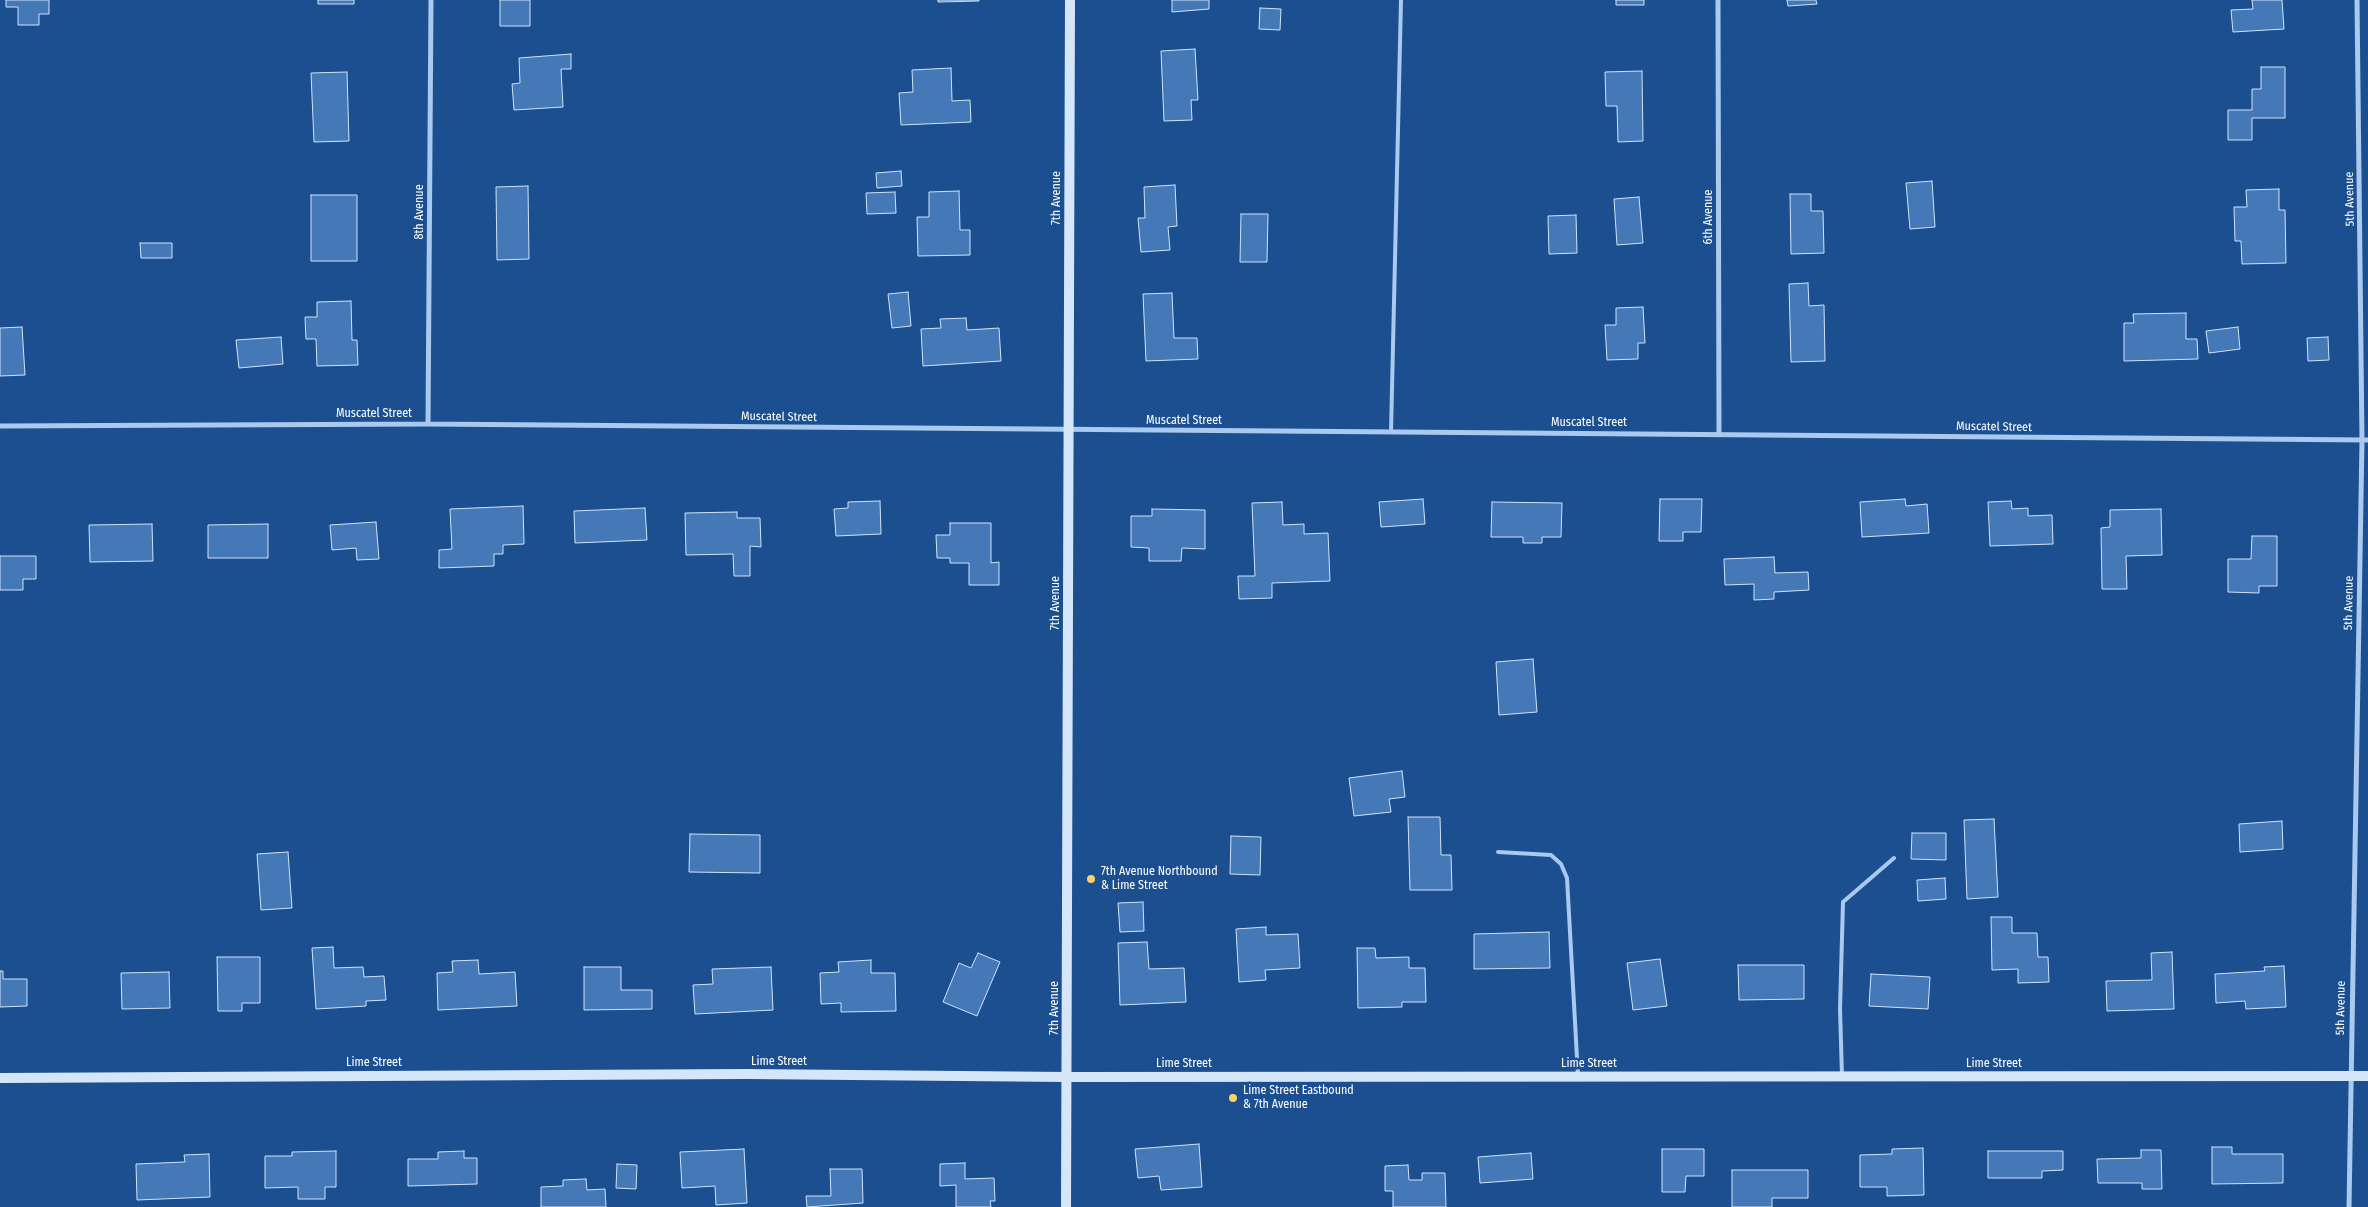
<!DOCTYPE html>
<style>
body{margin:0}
canvas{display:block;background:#1b4f8f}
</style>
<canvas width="2368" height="1207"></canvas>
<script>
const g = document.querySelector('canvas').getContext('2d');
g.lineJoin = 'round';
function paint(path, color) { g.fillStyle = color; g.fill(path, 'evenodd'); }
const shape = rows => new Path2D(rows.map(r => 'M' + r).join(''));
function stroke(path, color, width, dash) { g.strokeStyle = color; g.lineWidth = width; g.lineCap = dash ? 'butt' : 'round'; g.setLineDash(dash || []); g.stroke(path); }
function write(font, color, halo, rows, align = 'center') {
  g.font = font + ' "Fira Sans Condensed",sans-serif'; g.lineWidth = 5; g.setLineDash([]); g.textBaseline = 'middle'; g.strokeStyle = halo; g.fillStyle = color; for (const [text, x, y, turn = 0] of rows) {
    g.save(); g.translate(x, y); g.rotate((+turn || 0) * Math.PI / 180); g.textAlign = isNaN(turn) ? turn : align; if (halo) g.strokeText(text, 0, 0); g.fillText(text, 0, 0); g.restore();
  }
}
const building = shape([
 [6,0,49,0,49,14,39,14,39,25,18,25,18,7,6,7,6,0],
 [318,0,354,0,354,4,318,4,318,0],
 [500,0,530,0,530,26,500,26,500,0],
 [938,0,979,0,979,1,938,2,938,0],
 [1172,0,1209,0,1209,9,1172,12,1172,0],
 [1616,0,1644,0,1644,5,1616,5,1616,0],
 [1787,0,1816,0,1817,4,1788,6,1787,0],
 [2252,0,2282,0,2284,29,2233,32,2231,10,2253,9,2252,0],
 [1260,8,1281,9,1280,30,1259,29,1260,8],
 [1195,49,1198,100,1191,100,1192,120,1164,121,1161,51,1195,49],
 [571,54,571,69,561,69,563,107,514,110,512,84,520,83,519,58,571,54],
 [2261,67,2285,67,2285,118,2252,118,2252,140,2228,140,2228,110,2252,110,2252,89,2261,89,2261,67],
 [951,68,952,101,970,100,971,122,901,125,899,93,913,92,912,70,951,68],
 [1642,71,1643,141,1618,142,1617,106,1606,106,1605,72,1642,71],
 [347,72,349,141,314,142,311,73,347,72],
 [901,171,902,186,877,188,876,173,901,171],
 [1932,181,1935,227,1910,229,1906,183,1932,181],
 [1175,185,1177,226,1168,227,1170,250,1141,252,1138,218,1145,218,1144,187,1175,185],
 [528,186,529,259,497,260,496,187,528,186],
 [2279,189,2279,210,2285,210,2286,263,2242,264,2241,241,2235,241,2234,207,2247,207,2246,190,2279,189],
 [959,191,960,230,970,230,970,255,918,256,917,217,929,217,929,192,959,191],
 [895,192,896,213,867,214,866,193,895,192],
 [1790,194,1811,194,1811,211,1823,211,1824,253,1791,254,1790,194],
 [311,195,357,195,357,261,311,261,311,195],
 [1639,197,1643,243,1617,245,1614,199,1639,197],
 [1241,214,1268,214,1267,262,1240,262,1241,214],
 [1576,215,1577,253,1549,254,1548,216,1576,215],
 [140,243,172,243,172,258,141,258,140,243],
 [1808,283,1809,306,1824,305,1825,361,1791,362,1789,284,1808,283],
 [908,292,911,326,892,328,888,294,908,292],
 [1172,293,1174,338,1197,338,1198,359,1146,361,1143,294,1172,293],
 [351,301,352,340,357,340,358,365,317,366,316,339,306,339,305,317,317,317,317,302,351,301],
 [1643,307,1645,343,1638,343,1638,359,1607,360,1605,325,1616,325,1616,308,1643,307],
 [2186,313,2186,339,2197,339,2198,359,2124,361,2124,323,2134,323,2133,314,2186,313],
 [966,318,967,330,999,328,1001,361,923,366,921,329,941,328,940,319,966,318],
 [22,327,25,375,0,376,0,328,22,327],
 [2238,327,2240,349,2209,353,2206,331,2238,327],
 [281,337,283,364,239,368,236,340,281,337],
 [2328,337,2329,360,2308,361,2307,338,2328,337],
 [1423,499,1425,524,1381,527,1379,502,1423,499],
 [1660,499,1702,499,1701,532,1683,532,1683,541,1659,541,1660,499],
 [1905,499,1906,506,1927,504,1929,533,1862,537,1860,502,1905,499],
 [880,501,881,534,836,536,834,509,848,508,848,502,880,501],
 [2011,501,2012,509,2028,508,2028,516,2052,515,2053,544,1990,546,1988,502,2011,501],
 [1282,502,1283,525,1304,524,1304,534,1328,533,1330,581,1272,583,1272,598,1239,599,1238,576,1255,576,1252,503,1282,502],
 [1492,502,1562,503,1561,537,1542,537,1542,543,1523,543,1523,537,1491,537,1492,502],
 [523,506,524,544,503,545,503,554,494,554,494,566,439,568,439,550,452,549,450,509,523,506],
 [645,508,647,540,575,543,574,511,645,508],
 [1152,509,1205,510,1205,549,1182,548,1181,561,1149,561,1149,548,1131,547,1131,516,1152,516,1152,509],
 [2161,509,2162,555,2126,556,2127,589,2102,589,2101,528,2110,527,2110,510,2161,509],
 [737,512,737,518,760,518,761,547,750,546,750,576,734,576,733,554,686,555,685,513,737,512],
 [376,522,379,559,357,560,356,548,332,550,330,525,376,522],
 [950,523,991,523,991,563,999,562,999,585,969,585,969,563,950,563,950,558,937,558,936,535,950,535,950,523],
 [152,524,153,561,90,562,89,525,152,524],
 [268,524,268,558,208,558,208,525,268,524],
 [2252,536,2277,536,2277,586,2259,586,2259,593,2228,592,2228,559,2251,559,2252,536],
 [0,556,36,556,36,579,23,579,23,590,0,590,0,556],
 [1774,557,1775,573,1808,572,1809,590,1774,592,1774,599,1754,600,1754,584,1725,585,1724,559,1774,557],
 [1533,659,1537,712,1499,715,1496,662,1533,659],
 [1402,771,1405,797,1389,799,1391,812,1354,816,1349,778,1402,771],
 [1408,817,1440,817,1441,855,1451,855,1452,890,1410,890,1408,817],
 [1994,819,1998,897,1967,899,1964,820,1994,819],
 [2282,821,2283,849,2240,852,2239,824,2282,821],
 [1912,833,1946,833,1946,860,1911,859,1912,833],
 [690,834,760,835,760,873,689,872,690,834],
 [1231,836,1261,837,1260,875,1230,874,1231,836],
 [288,852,292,908,261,910,257,854,288,852],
 [1945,878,1946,899,1918,901,1917,880,1945,878],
 [1143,902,1144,931,1120,932,1118,903,1143,902],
 [1991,917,2012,917,2012,933,2037,933,2038,957,2048,957,2049,982,2018,983,2018,969,1992,970,1991,917],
 [1266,927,1266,935,1298,934,1300,968,1265,970,1266,980,1239,982,1236,929,1266,927],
 [1549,932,1550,968,1474,969,1474,934,1549,932],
 [1147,942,1149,969,1184,968,1186,1002,1120,1005,1118,943,1147,942],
 [333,947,334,968,363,967,364,977,384,976,386,1000,366,1001,366,1006,316,1009,312,948,333,947],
 [1357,948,1375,948,1376,958,1409,957,1409,968,1425,968,1426,1002,1402,1002,1402,1007,1358,1008,1357,948],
 [2172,952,2174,1009,2107,1011,2106,981,2152,980,2151,953,2172,952],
 [978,953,1000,962,977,1016,943,1002,959,963,971,968,978,953],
 [217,957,260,957,260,1003,242,1003,242,1011,218,1011,217,957],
 [1660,959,1667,1006,1633,1010,1627,963,1660,959],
 [478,960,479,974,515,972,517,1006,438,1010,437,973,453,972,452,961,478,960],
 [871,960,871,973,895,973,896,1011,841,1012,841,1003,821,1004,820,973,839,972,838,962,871,960],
 [1738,965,1804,965,1804,999,1739,1000,1738,965],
 [2284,966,2286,1007,2246,1009,2245,1001,2216,1003,2215,974,2265,971,2264,967,2284,966],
 [584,967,621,967,621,990,652,990,652,1009,584,1010,584,967],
 [771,967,773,1010,695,1014,693,985,713,984,712,969,771,967],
 [0,971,3,971,3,979,27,979,27,1006,0,1007,0,971],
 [169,972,170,1008,122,1009,121,973,169,972],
 [1871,974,1930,977,1928,1009,1869,1006,1871,974],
 [1199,1144,1202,1187,1161,1190,1159,1176,1138,1178,1135,1149,1199,1144],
 [2212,1147,2232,1147,2232,1154,2283,1154,2283,1183,2212,1184,2212,1147],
 [1923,1148,1924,1195,1887,1196,1887,1187,1860,1187,1860,1155,1892,1154,1892,1149,1923,1148],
 [744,1149,747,1203,716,1205,715,1186,682,1188,680,1152,744,1149],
 [1662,1149,1704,1149,1704,1176,1686,1176,1685,1192,1662,1192,1662,1149],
 [2141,1150,2161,1150,2162,1189,2142,1189,2142,1183,2098,1183,2097,1159,2141,1158,2141,1150],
 [336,1151,336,1187,325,1187,325,1199,298,1199,298,1187,265,1188,265,1156,292,1156,292,1152,336,1151],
 [464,1151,464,1158,477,1158,477,1184,408,1186,408,1159,438,1159,438,1152,464,1151],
 [1988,1151,2063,1151,2063,1170,2042,1171,2042,1178,1988,1178,1988,1151],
 [1531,1153,1533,1179,1480,1183,1478,1157,1531,1153],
 [209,1154,210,1197,137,1200,136,1164,185,1162,184,1155,209,1154],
 [965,1163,965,1179,994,1178,995,1201,990,1201,991,1207,956,1207,956,1185,940,1186,940,1164,965,1163],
 [617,1164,637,1165,636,1189,616,1188,617,1164],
 [1408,1165,1409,1180,1422,1180,1422,1173,1445,1173,1446,1207,1393,1207,1393,1191,1385,1191,1385,1166,1408,1165],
 [830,1169,862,1169,863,1203,807,1207,806,1196,831,1196,830,1169],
 [1732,1170,1808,1170,1808,1198,1772,1198,1772,1207,1732,1207,1732,1170],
 [586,1179,587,1190,605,1189,606,1207,541,1207,541,1187,563,1186,563,1180,586,1179]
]);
paint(building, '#4478b7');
stroke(building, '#cfe3fa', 1);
stroke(shape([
 [1391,432,1401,0],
 [1498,852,1551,855,1561,864,1567,878,1578,1076],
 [1842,1076,1840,1009,1843,902,1894,858]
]), '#a9c9ee', 4);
stroke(shape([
 [1718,0,1719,434],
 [428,424,431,0],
 [0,426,428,424,2368,440],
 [2349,1207,2362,440,2357,0]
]), '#a9c9ee', 5);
stroke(shape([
 [0,1078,746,1074,1067,1077,2368,1076],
 [1066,1207,1070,0]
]), '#d6e6fa', 10);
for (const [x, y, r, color] of [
 [1091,879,5,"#ffd166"],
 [1233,1098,5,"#ffd166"]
]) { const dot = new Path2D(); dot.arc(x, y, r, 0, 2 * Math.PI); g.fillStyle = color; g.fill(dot); stroke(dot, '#1b4f8f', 2); }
write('12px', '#fff', '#1b4f8f', [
 ["7th Avenue",1057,198,-90],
 ["5th Avenue",2350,199,-91],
 ["8th Avenue",420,212,-90],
 ["6th Avenue",1709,217,-90],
 ["Muscatel Street",374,414],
 ["Muscatel Street",779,417,1],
 ["Muscatel Street",1184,421],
 ["Muscatel Street",1589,423],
 ["Muscatel Street",1994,427,1],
 ["7th Avenue",1056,603,-90],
 ["5th Avenue",2349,603,-89],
 ["7th Avenue",1055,1008,-90],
 ["5th Avenue",2341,1008,-89],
 ["Lime Street",779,1062],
 ["Lime Street",374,1063],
 ["Lime Street",1184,1064],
 ["Lime Street",1589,1064],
 ["Lime Street",1994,1064]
]);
write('12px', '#fff', '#1b4f8f', [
 ["7th Avenue Northbound",1101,872],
 ["& Lime Street",1101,886],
 ["Lime Street Eastbound",1243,1091],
 ["& 7th Avenue",1243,1105]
], 'left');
</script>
